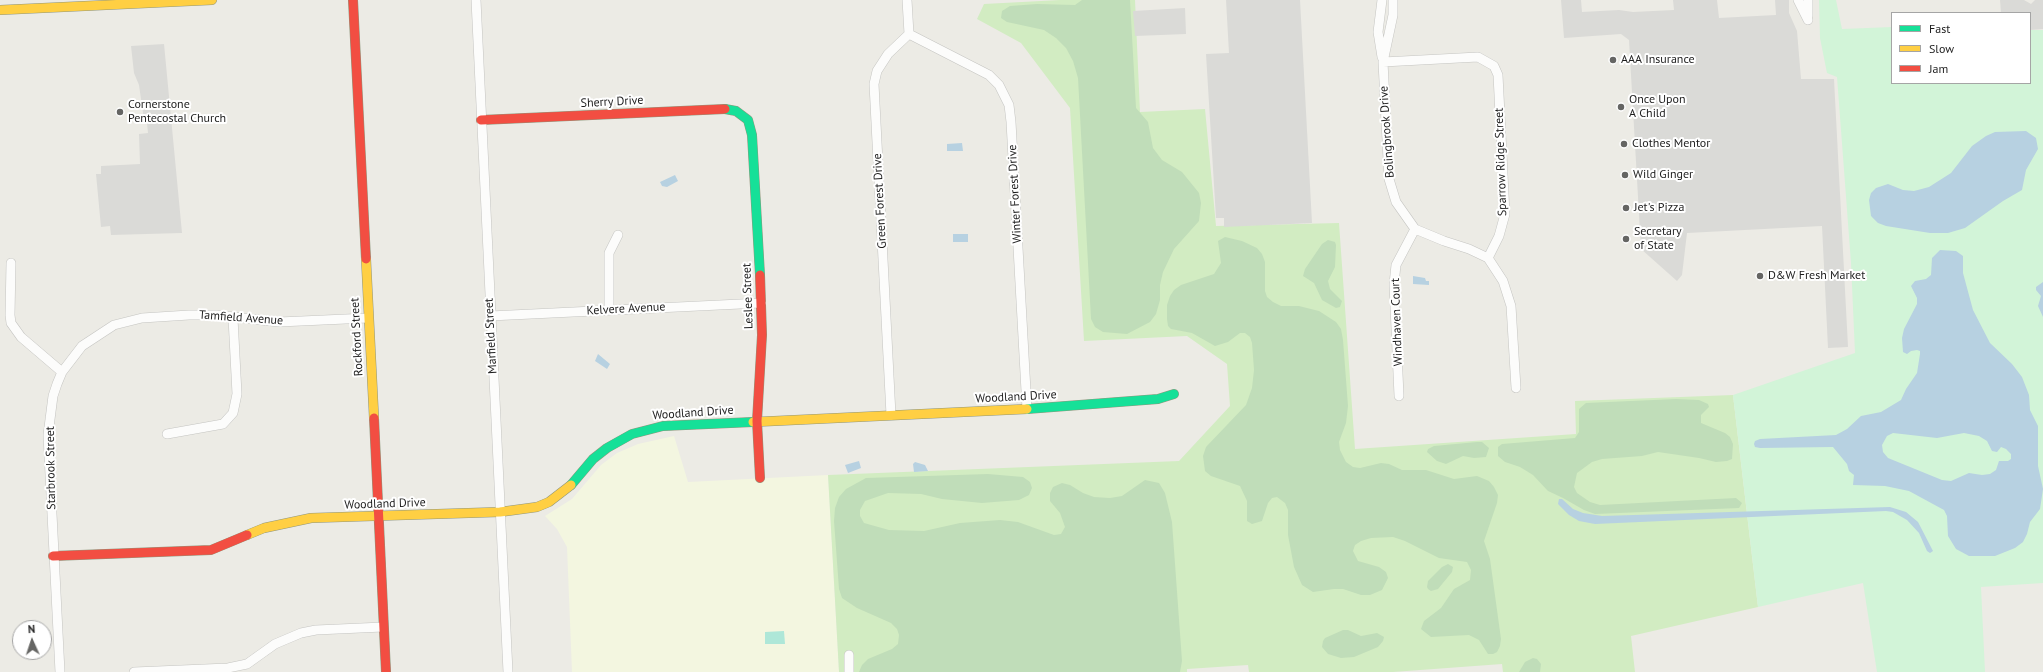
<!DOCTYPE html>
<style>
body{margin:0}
#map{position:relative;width:2043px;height:672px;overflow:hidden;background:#ecebe5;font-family:"PT Sans",sans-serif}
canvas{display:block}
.legend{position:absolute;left:1891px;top:12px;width:140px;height:72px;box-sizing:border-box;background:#fff;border:1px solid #a5a5a5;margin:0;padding:5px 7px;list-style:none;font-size:12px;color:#1d1d1d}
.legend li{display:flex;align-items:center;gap:8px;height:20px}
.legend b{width:20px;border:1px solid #a5a5a5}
.north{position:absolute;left:12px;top:620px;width:40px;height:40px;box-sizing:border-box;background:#fff;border:1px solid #a5a5a5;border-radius:50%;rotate:357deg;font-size:11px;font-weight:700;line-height:16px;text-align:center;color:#1d1d1d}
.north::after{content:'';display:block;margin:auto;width:14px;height:18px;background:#656563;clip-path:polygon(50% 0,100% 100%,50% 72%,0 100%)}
</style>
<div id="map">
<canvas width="2043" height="672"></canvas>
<ul class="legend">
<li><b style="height:5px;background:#16e098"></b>Fast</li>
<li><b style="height:5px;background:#ffcf43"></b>Slow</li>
<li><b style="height:5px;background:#f24e42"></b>Jam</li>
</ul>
<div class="north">N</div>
</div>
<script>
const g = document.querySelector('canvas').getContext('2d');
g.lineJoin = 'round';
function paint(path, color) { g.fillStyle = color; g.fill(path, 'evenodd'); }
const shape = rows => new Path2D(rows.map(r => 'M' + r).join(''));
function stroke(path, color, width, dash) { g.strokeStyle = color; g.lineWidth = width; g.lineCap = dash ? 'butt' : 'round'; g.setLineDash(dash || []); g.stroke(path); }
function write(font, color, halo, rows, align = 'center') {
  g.font = font + ' "PT Sans",sans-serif'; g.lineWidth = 4; g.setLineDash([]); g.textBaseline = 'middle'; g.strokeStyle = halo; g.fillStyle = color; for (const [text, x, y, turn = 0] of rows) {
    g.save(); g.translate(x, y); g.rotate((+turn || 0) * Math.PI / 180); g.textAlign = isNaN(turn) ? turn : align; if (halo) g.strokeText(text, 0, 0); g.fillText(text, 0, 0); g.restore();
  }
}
paint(shape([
 [674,436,688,482,828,475,839,672,572,672,567,547,557,529,545,516,572,499,601,465,617,453,638,444]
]), '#f3f6e0');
paint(shape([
 [1060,0,1135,0,1140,112,1205,109,1216,226,1339,223,1355,449,1576,434,1575,401,1733,395,1758,607,1631,636,1635,672,1503,672,1502,664,1393,672,1249,672,1248,665,1187,669,1187,672,839,672,828,475,1179,461,1230,406,1227,364,1187,336,1084,341,1070,108,1021,43,977,19,984,4]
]), '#d2ecc2');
paint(shape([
 [1082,0,1130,0,1136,108,1148,122,1153,148,1162,160,1182,172,1199,193,1201,203,1199,221,1174,249,1163,272,1160,285,1160,300,1156,314,1150,322,1127,334,1103,332,1095,327,1091,319,1078,78,1073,61,1066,48,1056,38,1044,30,1007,22,1001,18,1002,11,1010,6,1037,4,1075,5],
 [1225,237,1242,241,1257,248,1262,254,1265,262,1265,291,1267,297,1273,302,1281,306,1299,306,1319,311,1336,322,1341,329,1343,340,1348,406,1346,423,1339,442,1340,450,1346,462,1353,467,1360,468,1381,463,1389,464,1402,470,1426,470,1454,479,1477,476,1489,481,1494,487,1498,495,1497,503,1484,541,1490,559,1501,639,1500,646,1497,652,1493,654,1488,654,1479,640,1469,635,1431,637,1421,629,1424,621,1441,608,1454,589,1470,580,1471,570,1467,562,1439,558,1405,541,1393,537,1371,538,1361,541,1355,545,1353,551,1358,561,1379,567,1386,572,1388,578,1382,590,1370,595,1361,595,1343,589,1334,589,1313,592,1302,585,1294,567,1288,535,1288,510,1285,503,1277,497,1272,498,1268,503,1262,521,1252,524,1247,521,1247,501,1240,486,1211,476,1205,471,1203,456,1206,447,1246,405,1252,388,1254,370,1252,343,1250,337,1245,333,1240,333,1228,342,1215,346,1192,333,1171,329,1168,326,1167,319,1167,305,1170,296,1174,290,1181,285,1214,274,1221,263,1218,241],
 [1328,240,1335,242,1336,245,1335,267,1328,281,1330,289,1342,301,1340,307,1336,308,1322,300,1314,283,1303,276,1305,269,1322,244],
 [1676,399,1699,400,1708,404,1709,407,1701,415,1701,423,1725,433,1730,437,1733,444,1732,459,1727,461,1716,462,1699,458,1658,452,1642,456,1602,459,1592,462,1577,473,1574,487,1577,493,1590,502,1600,505,1736,498,1742,503,1739,508,1595,514,1584,510,1563,498,1548,491,1533,475,1520,467,1505,462,1498,456,1498,447,1502,444,1575,438,1579,432,1579,409,1586,403],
 [1477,442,1482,442,1489,448,1486,457,1474,458,1463,456,1446,464,1437,461,1427,452,1428,449,1434,446],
 [988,474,1023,477,1030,482,1032,488,1029,495,1019,500,982,503,942,499,921,494,888,493,865,501,860,510,860,516,864,523,889,530,924,531,960,523,1000,520,1018,522,1054,535,1061,534,1065,527,1060,513,1050,501,1050,493,1053,487,1062,483,1070,485,1083,493,1094,497,1110,498,1122,496,1145,480,1159,483,1165,493,1172,522,1182,661,1180,672,859,672,862,665,868,659,892,649,898,644,899,635,897,629,891,623,857,608,842,598,839,589,834,521,835,508,839,497,846,489,866,478],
 [1448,564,1453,567,1452,572,1438,589,1431,591,1428,589,1427,587,1428,581,1442,567],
 [1343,630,1348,630,1361,636,1377,633,1384,637,1383,641,1378,647,1354,657,1341,658,1328,654,1322,647,1323,641,1325,638],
 [1533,658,1537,659,1541,664,1540,672,1519,672,1525,662]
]), '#c0ddb9');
paint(shape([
 [1819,0,1836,0,1842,29,1892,27,1892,83,2030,83,2030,30,2043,30,2043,583,1981,587,1985,672,1877,672,1863,583,1758,607,1733,395,1855,353,1851,263,1837,77,1827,73,1820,38]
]), '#d2f4d8');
paint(shape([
 [784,631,785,644,765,644,765,632]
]), '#aee7d8');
paint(shape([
 [1226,0,1300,0,1312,223,1224,227,1224,218,1216,218,1206,54,1229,53],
 [1561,0,1581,0,1582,12,1619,10,1633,12,1674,10,1673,0,1717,0,1719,18,1776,15,1775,0,1789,0,1789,13,1797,31,1801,79,1834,79,1848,347,1828,348,1822,226,1687,233,1682,275,1677,281,1641,249,1629,40,1621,34,1564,38],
 [2000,0,2024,0,2031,4,2035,0,2043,0,2043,29,2030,30,2030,13,2001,13],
 [1185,8,1186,34,1135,36,1133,11],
 [164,44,182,233,111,235,110,226,101,227,96,174,101,174,101,166,140,164,139,134,148,133,147,123,144,120,139,85,134,73,131,46]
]), '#dadad7');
paint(shape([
 [2026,131,2036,138,2038,149,2026,170,2022,190,2003,201,1965,228,1948,233,1930,233,1886,226,1878,223,1871,216,1869,200,1871,193,1876,188,1888,184,1903,190,1914,191,1929,187,1951,173,1972,146,1986,136,1995,132],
 [962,143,963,151,947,151,947,144],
 [675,175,678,181,667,187,662,186,660,182],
 [953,234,968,234,968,242,953,242],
 [1940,250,1956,251,1963,256,1963,273,1973,310,1990,343,2012,364,2022,377,2029,395,2030,410,2038,426,2038,466,2043,489,2040,509,2030,522,2027,534,2023,542,2015,548,1995,556,1969,556,1956,549,1948,536,1947,516,1944,510,1909,491,1885,486,1853,485,1854,475,1849,471,1847,464,1833,447,1760,448,1755,447,1754,444,1755,441,1760,439,1836,435,1847,429,1861,416,1881,412,1901,400,1906,389,1917,373,1920,354,1920,351,1917,350,1911,351,1907,354,1903,352,1902,338,1904,329,1917,304,1917,298,1911,286,1915,281,1926,279,1931,275,1932,258],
 [1893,433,1937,438,1964,433,1979,436,1987,441,1992,451,1997,452,2001,447,2006,449,2011,454,2011,459,2008,461,1999,461,1996,470,1990,474,1982,475,1969,473,1951,481,1942,480,1888,458,1883,452,1882,445,1887,436],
 [1413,276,1425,278,1426,281,1429,281,1429,285,1413,284],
 [2043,282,2043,317,2038,306,2041,296,2036,290,2036,287],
 [598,354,610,364,607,369,595,361],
 [859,461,861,468,848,473,845,465],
 [915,462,925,465,928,471,914,472,913,464],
 [1559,499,1562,499,1573,509,1583,513,1602,516,1890,507,1906,512,1918,522,1933,551,1930,553,1927,551,1919,533,1907,520,1893,512,1886,511,1595,524,1579,521,1569,515,1558,504]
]), '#b7d1e1');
const street = shape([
 [476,0,508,672],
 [1382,0,1378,32,1382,57],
 [1393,0,1393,15,1383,62,1389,179,1396,202,1415,229,1444,241,1469,249,1488,258,1503,281,1511,306,1516,388],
 [1798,0,1808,20],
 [1808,16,1808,0],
 [909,34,989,75,999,85,1009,105,1011,122,1027,409],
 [1383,62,1478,57,1494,66,1498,75,1505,214,1499,236,1488,258],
 [11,263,10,315,11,323,21,337,62,372],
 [609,310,609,253,618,235],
 [490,316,761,303],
 [1399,396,1394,284,1396,265,1415,229],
 [891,415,874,84,877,71,888,54,909,34,907,0],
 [167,434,223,424,233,413,237,394,233,318],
 [849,655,849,672],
 [60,672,48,435,53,396,57,384,62,372,82,346,114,325,142,318,189,315,216,315,279,322,368,318],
 [134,672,228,668,247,664,275,644,301,633,316,630,383,627]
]);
const fast = shape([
 [725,109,736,111,748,120,752,135,760,275],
 [1027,409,1158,399,1174,394],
 [571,485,593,459,607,448,632,434,663,426,753,422]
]);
const slow = shape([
 [0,10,212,0],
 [366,259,374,418],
 [753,422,1027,409],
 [247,535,264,528,311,518,500,512,537,507,549,502,571,485]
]);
const jam = shape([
 [353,0,366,259],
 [481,120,725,109],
 [760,275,762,335,757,421,760,478],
 [374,418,386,672],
 [53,556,211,550,247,535]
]);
stroke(street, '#c4c4c1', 10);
stroke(fast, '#90967c', 10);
stroke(slow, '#90967c', 10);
stroke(jam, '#90967c', 10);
stroke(street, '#fcfcfb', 9);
stroke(fast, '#16e098', 9);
stroke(slow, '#ffcf43', 9);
stroke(jam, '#f24e42', 9);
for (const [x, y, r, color] of [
 [1613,60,4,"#656563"],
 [1621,107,4,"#656563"],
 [120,112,4,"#656563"],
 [1624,144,4,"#656563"],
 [1625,175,4,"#656563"],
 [1626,208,4,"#656563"],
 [1626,239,4,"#656563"],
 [1760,276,4,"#656563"]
]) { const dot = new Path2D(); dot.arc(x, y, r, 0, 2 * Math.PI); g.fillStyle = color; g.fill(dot); stroke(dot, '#fff', 1.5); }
write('12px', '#1d1d1d', '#fff', [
 ["AAA Insurance",1621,60],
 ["Once Upon",1629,100],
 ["A Child",1629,114],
 ["Cornerstone",128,105],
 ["Pentecostal Church",128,119],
 ["Clothes Mentor",1632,144],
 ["Wild Ginger",1633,175],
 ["Jet's Pizza",1634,208],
 ["Secretary",1634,232],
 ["of State",1634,246],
 ["D&W Fresh Market",1768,276]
], 'left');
write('12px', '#1d1d1d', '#fff', [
 ["Sherry Drive",612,102,-3],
 ["Bolingbrook Drive",1387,132,-94],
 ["Sparrow Ridge Street",1501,162,-92],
 ["Winter Forest Drive",1015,194,-93],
 ["Green Forest Drive",880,201,-93],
 ["Leslee Street",748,296,-92],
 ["Kelvere Avenue",626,309,-3],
 ["Tamfield Avenue",241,318,4],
 ["Windhaven Court",1397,322,-92],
 ["Marfield Street",491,336,-93],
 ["Rockford Street",357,337,-93],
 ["Woodland Drive",1016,397,-3],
 ["Woodland Drive",693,413,-4],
 ["Starbrook Street",51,468,-91],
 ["Woodland Drive",385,504,-2]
]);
</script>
